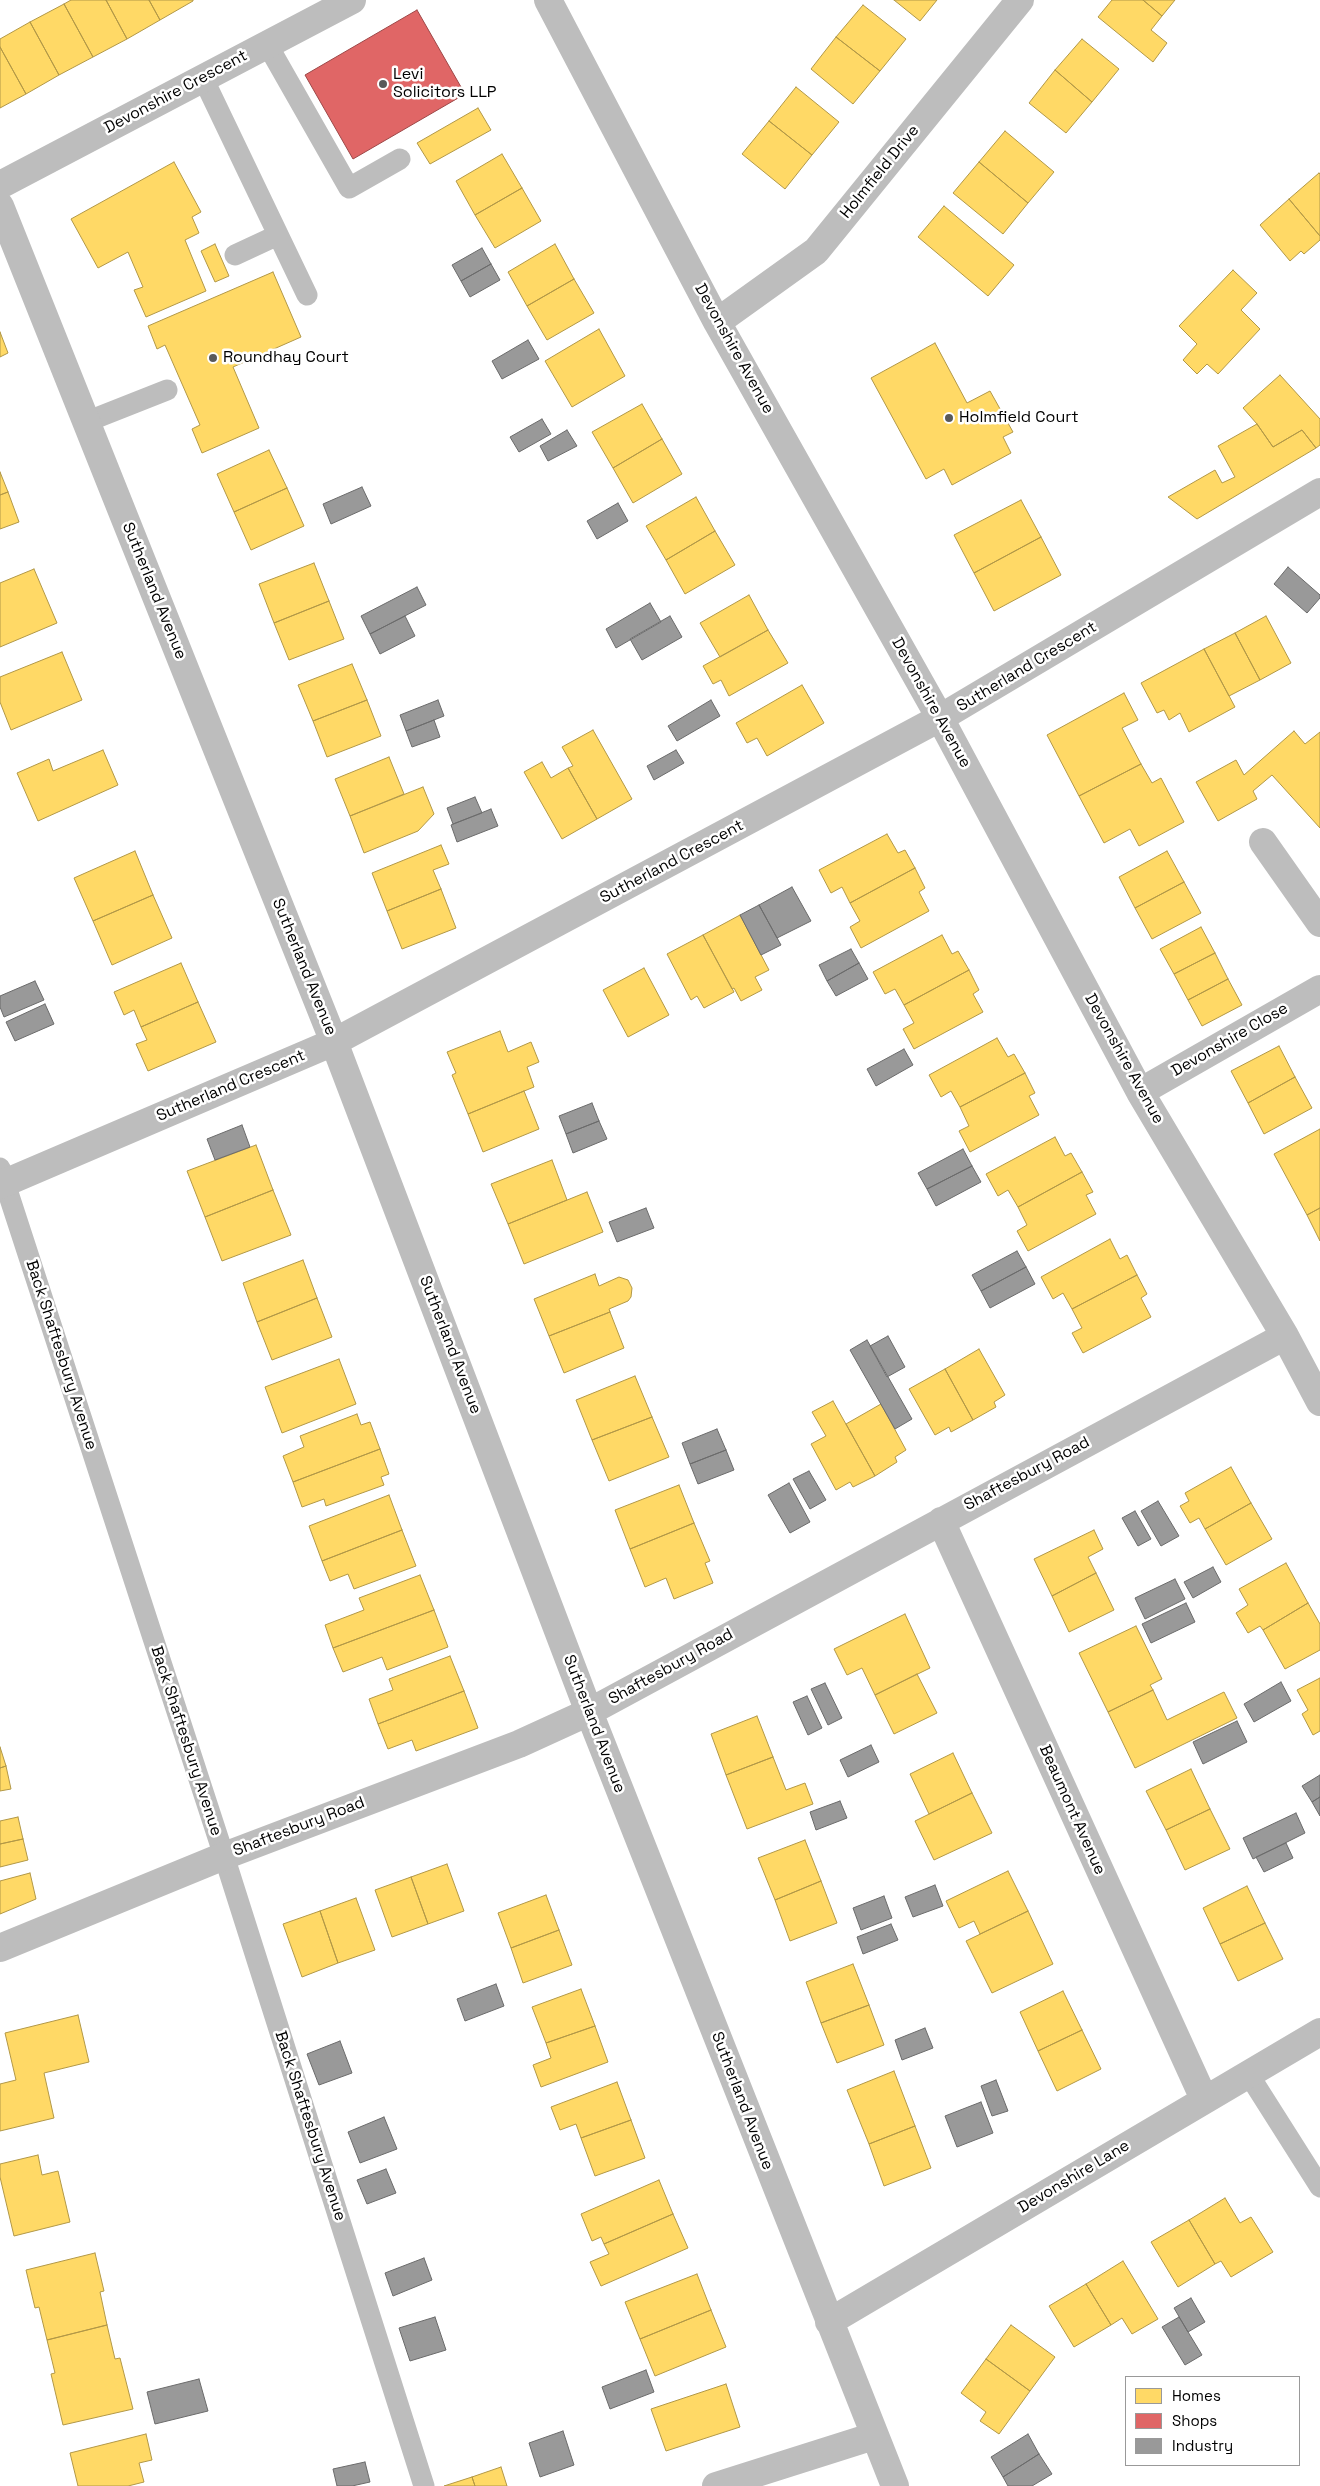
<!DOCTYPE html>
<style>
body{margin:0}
#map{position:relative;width:1320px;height:2486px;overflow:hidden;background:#fff;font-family:"Space Grotesk",sans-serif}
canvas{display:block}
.legend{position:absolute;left:1125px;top:2376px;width:175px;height:90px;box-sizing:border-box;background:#fff;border:1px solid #999;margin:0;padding:6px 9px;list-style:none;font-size:15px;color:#000}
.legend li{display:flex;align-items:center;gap:10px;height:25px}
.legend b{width:25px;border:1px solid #999}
</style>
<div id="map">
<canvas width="1320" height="2486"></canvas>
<ul class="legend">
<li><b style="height:14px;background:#ffd966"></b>Homes</li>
<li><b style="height:14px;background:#e06666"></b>Shops</li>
<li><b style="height:14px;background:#999"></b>Industry</li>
</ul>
</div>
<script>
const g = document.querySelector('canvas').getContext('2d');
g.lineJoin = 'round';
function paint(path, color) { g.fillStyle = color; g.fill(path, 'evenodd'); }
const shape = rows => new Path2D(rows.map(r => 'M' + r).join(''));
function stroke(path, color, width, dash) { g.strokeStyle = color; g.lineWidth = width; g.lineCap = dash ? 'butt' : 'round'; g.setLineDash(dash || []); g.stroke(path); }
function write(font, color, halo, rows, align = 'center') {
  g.font = font + ' "Space Grotesk",sans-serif'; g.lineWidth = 5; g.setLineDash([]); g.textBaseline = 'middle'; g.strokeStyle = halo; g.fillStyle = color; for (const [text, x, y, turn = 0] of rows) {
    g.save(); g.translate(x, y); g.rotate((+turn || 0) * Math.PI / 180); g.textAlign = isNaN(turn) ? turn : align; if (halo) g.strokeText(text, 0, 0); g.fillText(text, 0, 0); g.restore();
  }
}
const homes = shape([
 [71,0,106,0,127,39,93,57,64,4,71,0],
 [106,0,149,0,160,20,127,39,106,0],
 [149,0,193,0,193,1,160,20,149,0],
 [894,0,937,0,920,21,894,0],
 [1112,0,1143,0,1162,16,1151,30,1167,43,1153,62,1098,17,1112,0],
 [1143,0,1175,0,1162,16,1143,0],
 [64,4,93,57,59,75,30,22,64,4],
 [863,5,906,39,880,71,836,37,863,5],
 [30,22,59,75,26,94,0,47,0,39,30,22],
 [836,37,880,71,853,104,811,69,836,37],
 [1082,39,1119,69,1092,102,1055,70,1082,39],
 [0,47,26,94,0,108,0,47],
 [1055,70,1092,102,1066,133,1029,103,1055,70],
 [796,87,839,122,812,155,769,121,796,87],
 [478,108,491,130,430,164,417,143,478,108],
 [769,121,812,155,785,189,742,154,769,121],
 [1005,131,1054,172,1028,203,979,162,1005,131],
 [502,154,522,188,475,215,456,181,502,154],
 [174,162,201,212,192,217,199,233,185,240,206,291,146,317,134,290,143,287,128,252,98,268,71,219,174,162],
 [979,162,1028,203,1003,234,953,193,979,162],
 [1319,173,1320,174,1320,236,1289,199,1319,173],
 [522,188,541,221,495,248,475,215,522,188],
 [1289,199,1320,236,1320,240,1304,254,1301,251,1290,261,1260,225,1289,199],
 [944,206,1014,265,988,296,918,237,944,206],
 [215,244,229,276,215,282,201,251,215,244],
 [555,244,574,279,527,306,508,272,555,244],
 [1233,270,1257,293,1241,310,1260,329,1218,374,1207,364,1197,374,1183,360,1197,344,1179,326,1233,270],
 [273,272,301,337,233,367,259,428,202,453,192,429,200,425,165,345,157,349,148,326,273,272],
 [574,279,594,313,547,340,527,306,574,279],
 [599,329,625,376,572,407,545,361,599,329],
 [0,332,8,353,0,357,0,332],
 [935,343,967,403,990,391,1013,432,1003,437,1011,453,952,485,944,469,926,479,871,378,935,343],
 [1280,375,1320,419,1320,445,1316,448,1302,430,1273,447,1257,424,1243,408,1280,375],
 [642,404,662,439,613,468,592,432,642,404],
 [1257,424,1273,447,1302,430,1316,448,1197,519,1168,497,1215,470,1222,483,1235,477,1218,446,1257,424],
 [662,439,682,474,633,503,613,468,662,439],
 [269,450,287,488,234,512,217,474,269,450],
 [0,472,8,492,0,495,0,472],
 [287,488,304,526,251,550,234,512,287,488],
 [8,492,19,522,0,529,0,495,8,492],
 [696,497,715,531,666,560,646,526,696,497],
 [1021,500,1041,537,974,573,954,535,1021,500],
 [715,531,735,565,685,594,666,560,715,531],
 [1041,537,1061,575,994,611,974,573,1041,537],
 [314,563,329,601,274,623,259,584,314,563],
 [34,569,57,623,0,647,0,583,34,569],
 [749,595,768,630,720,657,700,623,749,595],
 [329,601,344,639,289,660,274,623,329,601],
 [1266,616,1291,663,1260,680,1235,633,1266,616],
 [768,630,788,663,729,696,721,680,713,684,703,666,768,630],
 [1235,633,1260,680,1229,696,1204,649,1235,633],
 [1204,649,1235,707,1189,732,1180,713,1169,720,1164,710,1157,713,1141,683,1204,649],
 [62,652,82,700,11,730,0,702,0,677,62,652],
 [352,664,367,700,313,721,298,685,352,664],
 [802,685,824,723,767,756,757,738,747,743,736,723,802,685],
 [1124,693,1138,720,1122,728,1141,764,1079,796,1047,735,1124,693],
 [367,700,381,736,327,757,313,721,367,700],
 [593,730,632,799,597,819,568,768,573,766,562,747,593,730],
 [1294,731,1305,744,1320,732,1320,828,1272,775,1253,791,1257,799,1218,821,1196,782,1236,760,1244,775,1294,731],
 [103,750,118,785,38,821,17,773,49,759,53,771,103,750],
 [389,757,404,794,350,816,335,779,389,757],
 [542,762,551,778,568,768,597,819,562,839,524,772,542,762],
 [1141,764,1152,783,1161,778,1184,822,1139,846,1130,829,1104,843,1079,796,1141,764],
 [423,787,434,814,418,831,364,853,350,816,423,787],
 [887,834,898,853,905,850,915,868,850,903,842,887,831,893,819,870,887,834],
 [441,845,449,864,433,870,441,889,387,911,372,873,441,845],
 [135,851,153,895,93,921,74,878,135,851],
 [1167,851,1184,882,1135,908,1119,877,1167,851],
 [915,868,925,888,919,892,929,911,861,948,850,927,860,921,850,903,915,868],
 [1184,882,1201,913,1152,939,1135,908,1184,882],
 [441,889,456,928,402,949,387,911,441,889],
 [153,895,172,938,112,965,93,921,153,895],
 [740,915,769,970,755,977,762,990,741,1001,734,988,732,989,703,935,740,915],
 [1201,927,1215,953,1174,974,1160,949,1201,927],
 [703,935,734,992,704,1008,697,996,691,1000,667,954,703,935],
 [942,935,952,954,958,951,969,970,904,1005,895,989,885,994,873,972,942,935],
 [1215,953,1228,979,1188,1000,1174,974,1215,953],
 [181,963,198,1002,141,1027,134,1010,124,1015,114,992,181,963],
 [644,968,669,1015,628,1037,603,990,644,968],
 [969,970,979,990,973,994,983,1012,914,1049,903,1029,914,1023,904,1005,969,970],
 [1228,979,1242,1005,1202,1026,1188,1000,1228,979],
 [198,1002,216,1042,148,1071,136,1044,147,1040,141,1027,198,1002],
 [500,1031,508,1052,531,1042,539,1062,527,1067,534,1087,468,1114,452,1075,456,1073,447,1052,500,1031],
 [997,1038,1008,1057,1014,1054,1025,1073,960,1107,951,1091,941,1097,929,1075,997,1038],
 [1279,1046,1295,1077,1248,1103,1231,1071,1279,1046],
 [1025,1073,1035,1093,1029,1096,1039,1115,970,1152,959,1131,969,1126,960,1107,1025,1073],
 [1295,1077,1312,1108,1264,1134,1248,1103,1295,1077],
 [524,1091,539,1129,483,1152,468,1114,524,1091],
 [1320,1129,1320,1208,1307,1215,1274,1154,1320,1129],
 [1055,1137,1065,1156,1071,1153,1082,1172,1018,1207,1008,1190,998,1196,986,1174,1055,1137],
 [256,1145,273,1190,205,1217,187,1171,256,1145],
 [552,1160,567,1200,508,1224,491,1184,552,1160],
 [1082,1172,1093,1192,1086,1195,1096,1214,1028,1251,1017,1231,1027,1225,1018,1207,1082,1172],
 [273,1190,291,1235,222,1261,205,1217,273,1190],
 [587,1192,603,1232,524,1264,508,1224,587,1192],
 [1320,1208,1320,1241,1307,1215,1320,1208],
 [1110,1239,1120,1259,1127,1255,1137,1275,1072,1309,1063,1293,1053,1299,1041,1277,1110,1239],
 [303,1260,317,1298,257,1322,243,1283,303,1260],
 [595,1274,599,1286,619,1277,628,1280,632,1288,631,1297,628,1301,609,1309,610,1312,549,1336,534,1299,595,1274],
 [1137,1275,1147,1294,1141,1298,1151,1317,1083,1353,1072,1333,1082,1328,1072,1309,1137,1275],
 [317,1298,332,1337,272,1360,257,1322,317,1298],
 [610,1312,624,1348,564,1373,549,1336,610,1312],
 [979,1349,1005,1395,994,1402,996,1407,973,1420,945,1369,979,1349],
 [339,1359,356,1404,282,1433,265,1387,339,1359],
 [945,1369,973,1420,951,1432,949,1427,935,1435,909,1389,945,1369],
 [635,1376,652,1417,592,1440,576,1400,635,1376],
 [833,1401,875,1476,853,1487,850,1482,836,1490,811,1444,826,1436,812,1412,833,1401],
 [881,1404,906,1450,895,1457,897,1462,875,1476,846,1424,881,1404],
 [357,1414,361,1425,370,1422,380,1449,293,1482,283,1456,304,1447,300,1436,357,1414],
 [652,1417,669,1457,609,1481,592,1440,652,1417],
 [380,1449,389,1474,381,1477,384,1485,326,1506,324,1499,302,1507,293,1482,380,1449],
 [1231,1467,1251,1503,1205,1529,1199,1518,1190,1523,1180,1506,1189,1501,1185,1493,1231,1467],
 [679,1485,694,1523,630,1549,615,1510,679,1485],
 [389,1495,402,1530,322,1561,309,1526,389,1495],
 [1251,1503,1272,1539,1226,1565,1205,1529,1251,1503],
 [694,1523,710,1561,705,1563,713,1583,674,1599,666,1578,645,1587,630,1549,694,1523],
 [402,1530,416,1566,354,1589,348,1574,330,1581,322,1561,402,1530],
 [1094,1530,1103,1549,1088,1557,1096,1573,1052,1596,1034,1559,1094,1530],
 [1286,1563,1308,1603,1263,1630,1260,1626,1248,1633,1236,1613,1248,1605,1239,1589,1286,1563],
 [1096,1573,1114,1610,1069,1632,1052,1596,1096,1573],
 [420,1575,434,1610,333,1648,325,1625,364,1610,359,1598,420,1575],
 [1308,1603,1320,1624,1320,1650,1285,1669,1263,1630,1308,1603],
 [434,1610,448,1647,387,1670,382,1657,343,1672,333,1648,434,1610],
 [905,1614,930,1668,875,1695,862,1668,847,1675,834,1649,905,1614],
 [1136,1626,1162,1679,1150,1685,1153,1690,1108,1712,1079,1653,1136,1626],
 [450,1656,464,1691,378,1724,369,1699,393,1690,389,1679,450,1656],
 [917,1674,937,1713,894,1734,875,1695,917,1674],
 [1320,1678,1320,1731,1313,1735,1302,1714,1308,1710,1297,1690,1320,1678],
 [1153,1690,1167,1720,1224,1692,1237,1718,1135,1768,1108,1712,1153,1690],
 [464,1691,478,1728,416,1751,412,1740,388,1749,378,1724,464,1691],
 [757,1716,773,1757,726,1775,711,1734,757,1716],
 [0,1747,6,1766,0,1768,0,1747],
 [953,1753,972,1793,929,1814,910,1774,953,1753],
 [773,1757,786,1790,805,1783,813,1804,747,1829,726,1775,773,1757],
 [6,1766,11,1789,0,1791,0,1768,6,1766],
 [1191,1769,1210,1809,1166,1830,1146,1791,1191,1769],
 [972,1793,992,1833,934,1860,915,1821,972,1793],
 [1210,1809,1230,1849,1185,1870,1166,1830,1210,1809],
 [18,1817,23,1839,0,1844,0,1821,18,1817],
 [23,1839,28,1860,0,1867,0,1844,23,1839],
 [805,1840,821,1881,775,1900,758,1858,805,1840],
 [447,1864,464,1911,428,1924,411,1877,447,1864],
 [1008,1871,1028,1911,980,1934,974,1921,959,1928,946,1901,1008,1871],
 [30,1873,36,1899,0,1914,0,1881,30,1873],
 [411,1877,428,1924,392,1937,375,1890,411,1877],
 [821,1881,837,1923,790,1941,775,1900,821,1881],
 [1247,1886,1265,1923,1220,1944,1203,1908,1247,1886],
 [546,1895,559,1930,511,1948,498,1913,546,1895],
 [356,1898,375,1950,338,1963,320,1911,356,1898],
 [320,1911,338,1963,302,1977,283,1924,320,1911],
 [1028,1911,1053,1964,992,1993,966,1941,1028,1911],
 [1265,1923,1283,1959,1238,1981,1220,1944,1265,1923],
 [559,1930,572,1965,523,1983,511,1948,559,1930],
 [853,1964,869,2005,821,2023,806,1982,853,1964],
 [581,1989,595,2026,546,2043,532,2007,581,1989],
 [1063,1991,1082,2030,1038,2051,1020,2012,1063,1991],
 [869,2005,884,2045,837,2063,821,2023,869,2005],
 [78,2015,89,2062,44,2073,54,2118,0,2131,0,2084,16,2080,5,2033,78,2015],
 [595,2026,608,2062,541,2087,533,2065,551,2058,546,2043,595,2026],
 [1082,2030,1101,2069,1057,2091,1038,2051,1082,2030],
 [894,2071,915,2126,869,2144,847,2090,894,2071],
 [617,2082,631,2120,581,2138,576,2124,560,2130,551,2107,617,2082],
 [631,2120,645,2158,595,2176,581,2138,631,2120],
 [915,2126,931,2168,884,2186,869,2144,915,2126],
 [38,2155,42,2175,58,2171,70,2222,14,2236,0,2177,0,2164,38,2155],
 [659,2180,673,2214,604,2244,601,2237,592,2241,581,2214,659,2180],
 [1225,2198,1240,2223,1251,2217,1273,2252,1231,2277,1221,2261,1215,2264,1189,2220,1225,2198],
 [673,2214,688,2248,601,2286,590,2262,609,2254,604,2244,673,2214],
 [1189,2220,1215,2264,1178,2287,1151,2242,1189,2220],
 [95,2253,104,2291,100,2292,107,2325,47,2340,39,2307,35,2308,26,2270,95,2253],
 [1123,2261,1158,2319,1132,2334,1122,2318,1111,2325,1086,2284,1123,2261],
 [697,2274,711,2310,640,2339,625,2302,697,2274],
 [1086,2284,1111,2325,1074,2347,1049,2306,1086,2284],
 [711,2310,726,2347,655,2376,640,2339,711,2310],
 [107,2325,115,2359,120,2358,133,2409,63,2425,51,2374,55,2373,47,2340,107,2325],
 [1011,2325,1055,2357,1030,2391,986,2359,1011,2325],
 [986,2359,1030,2391,999,2434,980,2421,986,2412,961,2393,986,2359],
 [726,2384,740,2427,666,2451,651,2409,726,2384],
 [146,2434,152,2460,139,2463,144,2482,128,2486,78,2486,70,2453,146,2434],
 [501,2467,507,2486,475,2486,472,2477,501,2467],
 [472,2477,475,2486,444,2486,472,2477]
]);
paint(homes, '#ffd966');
stroke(homes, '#b29847', 1);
const shops = shape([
 [417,10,465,94,353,159,305,75,417,10]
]);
paint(shops, '#e06666');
stroke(shops, '#9d4747', 1);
const industry = shape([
 [482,248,491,264,461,281,452,265,482,248],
 [491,264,500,280,470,297,461,281,491,264],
 [528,340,539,359,502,379,492,361,528,340],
 [542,419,551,434,519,452,510,437,542,419],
 [567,430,577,446,548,461,540,446,567,430],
 [362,487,371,506,331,524,323,504,362,487],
 [618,503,628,521,597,539,587,521,618,503],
 [1288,567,1320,595,1320,598,1307,613,1274,584,1288,567],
 [417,587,426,605,370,634,361,616,417,587],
 [650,603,661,622,616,648,606,629,650,603],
 [405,616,415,636,380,654,370,634,405,616],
 [670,616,682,637,642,660,630,639,670,616],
 [438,700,444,716,406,731,400,715,438,700],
 [711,700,720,716,677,741,668,726,711,700],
 [434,720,440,737,412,747,406,731,434,720],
 [676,750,684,763,654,780,647,766,676,750],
 [475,797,482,813,453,824,447,808,475,797],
 [491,809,498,826,457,842,451,825,491,809],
 [792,887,811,921,777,938,759,905,792,887],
 [759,905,781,945,761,955,740,915,759,905],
 [851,949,859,963,827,981,819,965,851,949],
 [859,963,868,979,836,996,827,981,859,963],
 [35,981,44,1000,4,1017,0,1007,0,996,35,981],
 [45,1004,54,1024,15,1041,6,1022,45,1004],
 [904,1049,913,1065,876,1086,867,1069,904,1049],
 [592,1103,599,1121,566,1134,559,1116,592,1103],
 [599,1121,607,1139,573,1153,566,1134,599,1121],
 [242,1125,250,1147,215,1160,207,1139,242,1125],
 [963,1149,972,1166,927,1189,918,1173,963,1149],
 [972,1166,981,1182,936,1206,927,1189,972,1166],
 [646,1208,654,1228,617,1242,609,1222,646,1208],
 [1017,1251,1026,1267,981,1291,972,1275,1017,1251],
 [1026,1267,1035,1284,990,1308,981,1291,1026,1267],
 [888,1336,905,1367,887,1377,870,1346,888,1336],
 [867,1340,912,1419,895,1429,850,1350,867,1340],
 [717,1429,726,1450,690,1464,682,1443,717,1429],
 [726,1450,734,1470,698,1484,690,1464,726,1450],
 [809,1471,826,1500,810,1509,793,1479,809,1471],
 [789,1483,810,1522,790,1533,768,1495,789,1483],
 [1158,1501,1179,1536,1161,1546,1141,1511,1158,1501],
 [1135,1511,1151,1539,1138,1546,1122,1518,1135,1511],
 [1213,1567,1221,1582,1193,1598,1184,1582,1213,1567],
 [1175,1579,1185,1599,1145,1619,1135,1598,1175,1579],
 [1186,1603,1195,1622,1151,1643,1142,1624,1186,1603],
 [1281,1682,1291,1701,1254,1722,1244,1704,1281,1682],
 [825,1683,842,1718,828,1725,811,1689,825,1683],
 [807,1696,822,1728,808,1735,793,1702,807,1696],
 [1237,1721,1247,1742,1203,1764,1193,1742,1237,1721],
 [871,1745,879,1762,848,1777,840,1760,871,1745],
 [1320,1775,1320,1797,1312,1802,1302,1786,1320,1775],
 [1320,1797,1320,1816,1312,1802,1320,1797],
 [840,1801,847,1818,816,1830,810,1812,840,1801],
 [1296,1813,1305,1833,1253,1859,1243,1838,1296,1813],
 [1286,1843,1293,1858,1264,1872,1256,1857,1286,1843],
 [935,1885,943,1906,913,1917,905,1897,935,1885],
 [884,1896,892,1918,861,1930,853,1908,884,1896],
 [891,1924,898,1940,863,1954,857,1937,891,1924],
 [496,1984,504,2006,465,2021,457,1999,496,1984],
 [925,2028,933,2048,902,2060,895,2040,925,2028],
 [340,2041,352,2073,319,2085,307,2054,340,2041],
 [996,2080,1008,2111,992,2116,981,2086,996,2080],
 [981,2102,993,2133,957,2147,945,2116,981,2102],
 [384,2117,397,2149,360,2163,348,2132,384,2117],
 [386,2169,396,2193,367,2204,357,2180,386,2169],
 [424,2258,432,2280,393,2296,385,2273,424,2258],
 [1191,2298,1205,2322,1188,2332,1174,2308,1191,2298],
 [435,2317,446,2350,410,2361,399,2328,435,2317],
 [1179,2317,1202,2355,1185,2365,1162,2327,1179,2317],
 [646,2370,654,2392,610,2409,602,2387,646,2370],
 [199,2379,208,2411,155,2424,147,2392,199,2379],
 [563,2431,574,2465,540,2477,529,2443,563,2431],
 [1028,2434,1039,2454,1003,2477,991,2457,1028,2434],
 [1039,2454,1052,2474,1032,2486,1008,2486,1003,2477,1039,2454],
 [365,2462,370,2482,352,2486,337,2486,333,2469,365,2462]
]);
paint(industry, '#999');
stroke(industry, '#6b6b6b', 1);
stroke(shape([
 [267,44,349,188,400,159],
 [203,78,307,295],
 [235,255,278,235],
 [86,422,167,390],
 [0,1168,224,1856,424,2486],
 [1249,2075,1320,2187]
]), '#bdbdbd', 21);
stroke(shape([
 [548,0,717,322,940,718,1140,1092,1285,1336,1320,1402],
 [0,185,352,0],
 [0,206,334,1042,589,1712,895,2486],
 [717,322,816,251,1020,0],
 [1263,842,1320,923],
 [1140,1092,1320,989],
 [0,1185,334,1042,940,718,1320,492],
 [941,1521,1204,2099],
 [0,1948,224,1856,519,1744,589,1712,1285,1336],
 [829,2322,1320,2032],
 [716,2486,874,2436]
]), '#bdbdbd', 28);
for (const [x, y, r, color] of [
 [383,84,5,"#595959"],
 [213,358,5,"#595959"],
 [949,418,5,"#595959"]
]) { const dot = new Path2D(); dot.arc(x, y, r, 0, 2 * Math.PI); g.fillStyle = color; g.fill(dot); stroke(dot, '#fff', 2); }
write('16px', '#000', '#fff', [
 ["Levi",393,75],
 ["Solicitors LLP",393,93],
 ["Roundhay Court",223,358],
 ["Holmfield Court",959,418]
], 'left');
write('16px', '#000', '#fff', [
 ["Devonshire Crescent",176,92,-28],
 ["Holmfield Drive",880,172,-51],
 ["Devonshire Avenue",734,349,61],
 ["Sutherland Avenue",154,591,68],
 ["Sutherland Crescent",1027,667,-31],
 ["Devonshire Avenue",931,703,61],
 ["Sutherland Crescent",672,862,-28],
 ["Sutherland Avenue",304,967,68],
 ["Devonshire Close",1230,1040,-30],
 ["Devonshire Avenue",1124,1059,61],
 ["Sutherland Crescent",231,1086,-23],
 ["Sutherland Avenue",450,1345,69],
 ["Back Shaftesbury Avenue",61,1355,72],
 ["Shaftesbury Road",1027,1474,-28],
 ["Shaftesbury Road",671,1667,-29],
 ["Sutherland Avenue",594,1724,69],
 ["Back Shaftesbury Avenue",186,1741,72],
 ["Beaumont Avenue",1072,1810,66],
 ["Shaftesbury Road",299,1827,-21],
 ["Sutherland Avenue",742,2101,69],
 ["Back Shaftesbury Avenue",310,2126,72],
 ["Devonshire Lane",1074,2177,-31]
]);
</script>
